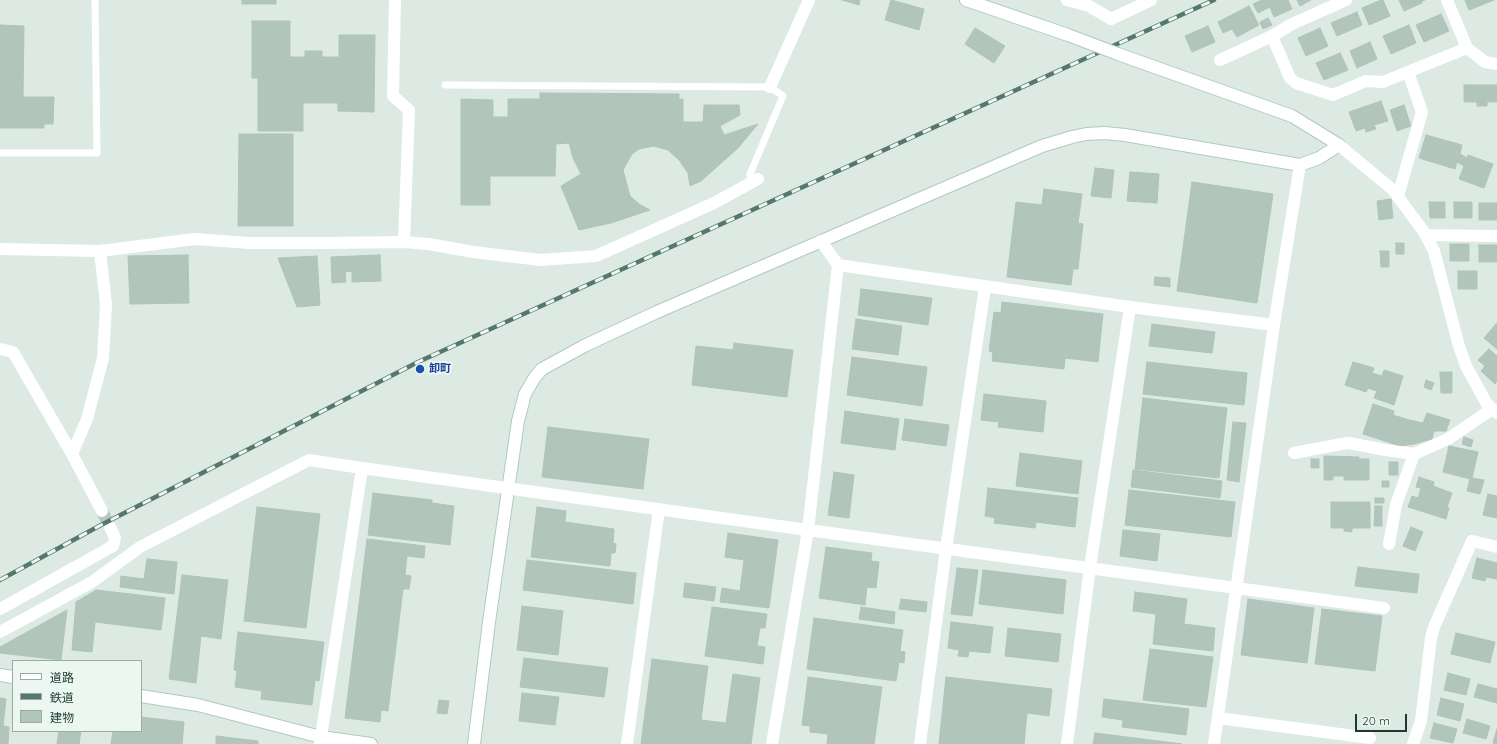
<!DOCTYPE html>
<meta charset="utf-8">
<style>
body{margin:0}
#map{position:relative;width:1497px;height:744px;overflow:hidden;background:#dceae3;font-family:Quicksand,"Noto Sans JP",sans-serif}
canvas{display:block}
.legend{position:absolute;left:12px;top:660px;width:130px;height:72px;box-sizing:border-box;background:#ecf7f1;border:1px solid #99aba4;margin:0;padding:5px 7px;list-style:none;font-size:12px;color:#1d3a30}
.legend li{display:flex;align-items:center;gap:8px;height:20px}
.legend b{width:20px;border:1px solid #99aba4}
.scale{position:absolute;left:1355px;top:714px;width:52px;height:18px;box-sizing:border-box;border:2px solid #1d3a30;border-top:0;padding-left:5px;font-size:12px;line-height:14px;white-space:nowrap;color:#1d3a30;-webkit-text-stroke:3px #ecf7f1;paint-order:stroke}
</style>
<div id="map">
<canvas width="1497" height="744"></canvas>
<ul class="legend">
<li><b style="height:5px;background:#fff"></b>道路</li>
<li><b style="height:5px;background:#56776c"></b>鉄道</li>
<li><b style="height:11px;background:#b1c5bc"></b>建物</li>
</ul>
<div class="scale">20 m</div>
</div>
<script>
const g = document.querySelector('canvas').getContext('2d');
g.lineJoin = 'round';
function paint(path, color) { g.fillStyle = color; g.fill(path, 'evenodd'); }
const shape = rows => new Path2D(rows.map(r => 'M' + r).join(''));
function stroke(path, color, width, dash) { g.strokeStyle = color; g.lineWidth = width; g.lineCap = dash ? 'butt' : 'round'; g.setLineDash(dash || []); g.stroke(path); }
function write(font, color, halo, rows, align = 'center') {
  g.font = font + ' Quicksand,"Noto Sans JP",sans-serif'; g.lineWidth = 4; g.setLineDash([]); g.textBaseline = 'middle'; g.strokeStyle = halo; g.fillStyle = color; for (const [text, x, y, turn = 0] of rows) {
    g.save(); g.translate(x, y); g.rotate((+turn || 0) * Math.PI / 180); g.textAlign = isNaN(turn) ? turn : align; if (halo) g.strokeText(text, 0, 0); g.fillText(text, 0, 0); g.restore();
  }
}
const building = shape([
 [242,0,276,0,276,4,242,4,242,0],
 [842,0,860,0,859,5,842,0],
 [891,0,924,9,919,30,885,20,891,0],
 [1262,0,1288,0,1292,9,1274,17,1270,7,1258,13,1253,4,1262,0],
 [1297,0,1311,0,1300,6,1297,0],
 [1381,0,1383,0,1390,16,1369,25,1362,8,1381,0],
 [1399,0,1425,0,1422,1,1422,3,1404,11,1399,0],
 [1465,0,1494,0,1469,10,1465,0],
 [1249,6,1259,25,1237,37,1232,29,1223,33,1218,22,1249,6],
 [1357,12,1362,25,1337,36,1331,23,1357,12],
 [1441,14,1449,31,1424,42,1416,25,1441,14],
 [1268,18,1272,25,1263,29,1260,22,1268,18],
 [252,21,290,21,290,57,305,57,305,51,322,51,322,57,339,57,339,35,375,35,374,112,338,111,338,103,303,103,303,131,258,131,258,78,252,78,252,21],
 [0,25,24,26,23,97,54,97,53,124,44,124,44,128,0,128,0,25],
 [1409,25,1416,43,1391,54,1383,36,1409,25],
 [1208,26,1215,42,1192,52,1185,36,1208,26],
 [975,28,1005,46,994,63,965,44,975,28],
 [1320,28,1328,46,1306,56,1298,38,1320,28],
 [1370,42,1377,59,1357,68,1350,51,1370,42],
 [1340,53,1348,70,1324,80,1316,63,1340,53],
 [1464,85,1497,85,1497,102,1487,102,1487,106,1477,106,1477,102,1464,102,1464,85],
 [540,93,679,94,679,99,683,99,683,122,703,122,704,105,739,105,740,115,720,126,724,135,758,124,738,148,701,181,690,186,688,173,679,160,668,150,654,146,639,149,632,154,623,170,630,196,639,204,650,210,611,223,579,230,561,186,581,174,573,158,569,143,556,144,555,176,490,176,490,205,461,205,461,99,493,100,493,117,508,117,508,99,540,99,540,93],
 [1381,101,1388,121,1374,125,1376,129,1366,132,1365,128,1356,131,1349,112,1381,101],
 [1404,105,1411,126,1397,131,1390,110,1404,105],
 [239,134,293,134,293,226,238,226,239,134],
 [1426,135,1462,145,1460,154,1467,158,1468,155,1493,164,1484,188,1459,179,1464,166,1457,162,1455,169,1419,158,1426,135],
 [1095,168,1114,170,1111,198,1091,196,1095,168],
 [1130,172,1159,174,1157,203,1127,201,1130,172],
 [1192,182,1273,194,1257,303,1177,291,1192,182],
 [1044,189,1082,194,1078,223,1083,224,1078,269,1073,269,1071,285,1007,277,1016,202,1042,205,1044,189],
 [1391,199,1393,218,1379,220,1377,201,1391,199],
 [1429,202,1445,202,1445,218,1430,218,1429,202],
 [1454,202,1472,202,1472,218,1454,218,1454,202],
 [1479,203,1497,203,1497,220,1479,220,1479,203],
 [1396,243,1404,243,1404,254,1396,254,1396,243],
 [1450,244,1469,244,1469,261,1450,261,1450,244],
 [1479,245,1497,245,1497,262,1479,262,1479,245],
 [1380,251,1389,251,1389,267,1381,267,1380,251],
 [188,255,189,303,130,304,128,256,188,255],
 [380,255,381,281,352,282,352,271,345,272,346,282,332,283,331,257,380,255],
 [317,256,320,305,297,307,278,258,317,256],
 [1458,271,1477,271,1477,289,1458,289,1458,271],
 [1155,277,1170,278,1170,287,1154,285,1155,277],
 [861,289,932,298,928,325,858,315,861,289],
 [1002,302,1103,314,1098,362,1065,358,1064,369,992,361,993,352,989,351,994,312,1001,313,1002,302],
 [856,319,902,326,898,355,852,349,856,319],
 [1152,324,1215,332,1212,353,1149,346,1152,324],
 [1496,324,1497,324,1497,349,1484,338,1496,324],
 [734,343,793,350,787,397,692,385,696,346,733,350,734,343],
 [1489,349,1497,356,1497,381,1495,384,1481,371,1485,366,1478,360,1489,349],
 [852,357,927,367,922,406,847,395,852,357],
 [1147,362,1247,373,1244,405,1143,394,1147,362],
 [1353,362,1374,368,1372,373,1382,376,1384,370,1403,376,1394,405,1374,398,1377,391,1368,388,1366,392,1345,385,1353,362],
 [1440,372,1452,372,1452,393,1441,393,1440,372],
 [1426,380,1434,383,1431,390,1424,387,1426,380],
 [984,394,1046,401,1043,432,998,427,999,422,981,420,984,394],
 [1143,398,1227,408,1219,478,1135,469,1143,398],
 [1373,404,1394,411,1393,415,1409,420,1423,423,1427,413,1450,420,1446,431,1434,431,1432,439,1414,444,1400,446,1363,434,1373,404],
 [845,411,899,419,895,450,841,443,845,411],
 [905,419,949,425,946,446,902,440,905,419],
 [1233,422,1246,423,1239,482,1227,480,1233,422],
 [548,427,649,439,643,489,542,477,548,427],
 [1464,437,1473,440,1471,447,1462,444,1464,437],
 [1449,446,1478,452,1472,478,1484,480,1480,494,1467,491,1470,479,1443,472,1449,446],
 [1020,453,1082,461,1078,494,1016,486,1020,453],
 [1324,456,1359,457,1359,459,1369,459,1369,480,1344,480,1344,476,1333,476,1333,480,1324,480,1324,456],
 [1311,459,1319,459,1319,468,1311,468,1311,459],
 [1389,462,1398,462,1398,475,1389,475,1389,462],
 [1133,470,1222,481,1220,498,1131,487,1133,470],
 [834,472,854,475,849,518,828,515,834,472],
 [1419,477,1434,482,1433,486,1452,493,1447,507,1449,508,1446,519,1408,507,1412,496,1418,498,1421,488,1416,487,1419,477],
 [1382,481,1389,481,1389,487,1382,487,1382,481],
 [988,488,1078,498,1075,527,1036,522,1035,528,994,523,995,518,985,516,988,488],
 [1129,490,1235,502,1231,537,1125,525,1129,490],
 [373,493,432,500,432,503,454,506,450,545,368,535,373,493],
 [1488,494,1497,496,1497,518,1483,515,1488,494],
 [1375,498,1384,498,1384,503,1375,503,1375,498],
 [1331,502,1370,502,1370,528,1352,528,1352,532,1344,531,1344,528,1331,528,1331,502],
 [1375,506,1382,506,1382,526,1374,526,1375,506],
 [257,507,320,514,306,628,244,621,257,507],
 [537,507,566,511,565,522,614,529,613,543,616,544,615,553,611,553,610,566,531,557,537,507],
 [1411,527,1423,532,1415,551,1403,546,1411,527],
 [1123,530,1160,534,1157,561,1120,556,1123,530],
 [728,533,778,540,769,608,720,602,722,588,740,591,744,560,725,557,728,533],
 [367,539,425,546,424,558,407,556,405,575,411,576,409,589,403,589,388,711,381,710,380,722,345,718,367,539],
 [826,547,872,553,871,561,879,562,876,588,867,587,865,605,819,598,826,547],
 [1477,558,1497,563,1497,579,1486,577,1485,581,1472,578,1477,558],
 [147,559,177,562,174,594,120,587,121,576,144,579,147,559],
 [527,560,636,573,633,604,523,590,527,560],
 [1358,567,1419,574,1417,593,1355,586,1358,567],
 [957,568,978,570,972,616,951,614,957,568],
 [983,570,1066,580,1063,614,979,604,983,570],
 [182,575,228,580,221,639,201,636,196,683,169,679,182,575],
 [685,583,716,587,714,601,683,597,685,583],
 [96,590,165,598,161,630,95,622,92,652,72,650,76,602,96,590],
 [1135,592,1187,599,1184,624,1215,628,1213,651,1153,644,1156,614,1133,611,1135,592],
 [901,599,927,602,926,612,899,609,901,599],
 [1248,599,1314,608,1307,663,1241,655,1248,599],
 [522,606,563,611,558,655,517,650,522,606],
 [712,607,767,614,765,628,760,628,757,646,765,647,763,664,705,656,712,607],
 [861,607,895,612,894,624,859,619,861,607],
 [1322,609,1382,616,1375,671,1315,664,1322,609],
 [67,610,61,660,0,653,0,647,67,610],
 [814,618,903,630,900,651,905,652,904,663,899,662,896,681,807,669,814,618],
 [951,622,993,627,990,653,969,651,968,657,958,656,959,650,948,648,951,622],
 [1008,628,1061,634,1058,662,1005,656,1008,628],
 [238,632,324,642,319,681,315,680,312,705,261,699,262,691,235,687,237,671,234,670,238,632],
 [1456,633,1495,642,1490,663,1451,654,1456,633],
 [1150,649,1213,657,1206,707,1143,700,1150,649],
 [524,658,608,668,604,697,520,687,524,658],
 [652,659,708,666,701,720,726,723,733,674,760,678,751,744,641,744,652,659],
 [1448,673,1470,679,1466,695,1444,690,1448,673],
 [808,677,882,687,874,744,827,744,828,734,810,732,810,726,802,725,808,677],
 [946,677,1052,689,1049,716,1027,713,1024,744,939,744,946,677],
 [1478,684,1497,689,1497,703,1474,697,1478,684],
 [522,693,559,697,555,725,519,721,522,693],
 [0,698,6,699,3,726,9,727,8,744,0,744,0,698],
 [1441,698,1464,704,1460,721,1437,715,1441,698],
 [1104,699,1189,709,1186,735,1122,727,1123,720,1102,717,1104,699],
 [439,700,449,701,447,714,437,713,439,700],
 [141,717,184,722,182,744,111,744,113,731,141,731,141,717],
 [1467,719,1490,726,1486,739,1463,733,1467,719],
 [1434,723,1457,729,1453,743,1430,738,1434,723],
 [1497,729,1497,744,1493,743,1497,729],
 [59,731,81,731,79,744,57,744,59,731],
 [1095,733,1182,744,1093,744,1095,733],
 [216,736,258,741,258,744,216,744,216,736]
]);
paint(building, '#b1c5bc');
stroke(building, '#aec4ba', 1);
stroke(shape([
 [102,511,110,527]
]), '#b6c7bf', 12, [12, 6]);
const secondary = shape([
 [966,0,1068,35],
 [0,675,13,677],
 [141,696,198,705,321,737,371,744],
 [474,744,489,622,518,421,525,394,535,377,542,369,586,345,657,312,1042,146,1072,137,1086,134,1105,133,1125,135,1300,165,1319,158,1339,145,1292,116,1118,54]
]);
stroke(secondary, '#aecbbf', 14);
stroke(shape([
 [445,85,770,87,783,96,750,174,751,183],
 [0,153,97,153,95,0]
]), '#fff', 7);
stroke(shape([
 [1067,0,1089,6,1111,19,1151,0],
 [1346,0,1292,24,1272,36,1290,78,1296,83,1333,95,1366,81,1383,82,1467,48],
 [1447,0,1467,48,1485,62,1497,64],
 [1220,60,1272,36],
 [770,87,809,0],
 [1339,145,1393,190,1424,232,1434,251,1459,346,1466,366,1487,404,1497,413],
 [1398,196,1422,112,1408,72],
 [1426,235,1497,236],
 [821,241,838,265,1130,307,1274,325],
 [404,242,429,244,473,252,541,260,596,256,714,203,758,179],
 [0,249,100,251,195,239,249,243,327,243,404,242,409,110,393,96,395,0],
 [0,349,13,352,72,454,87,419,103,358,106,305,100,251],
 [1294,453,1341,444,1349,443,1385,450,1414,454],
 [72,454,102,511],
 [1389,544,1396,505,1414,454,1448,439,1492,409],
 [0,609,113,546,115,538,110,527],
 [0,632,92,582,140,547,309,460,362,468],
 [1218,718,1370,738],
 [320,744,362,468,808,530,1384,608],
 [627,744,659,509],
 [772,744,808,530,838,265],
 [920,744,946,549,985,287],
 [1067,744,1090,567,1130,307],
 [1214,744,1274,325,1300,165],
 [1413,744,1421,721,1431,638,1434,627,1472,541,1497,547]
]), '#fff', 12);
stroke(secondary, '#fff', 12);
const rail = shape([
 [0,580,101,525,418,362,1214,0]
]);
stroke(rail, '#56776c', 4.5);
stroke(rail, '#ecf7f1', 3, [9]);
const secondaryBridge = shape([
 [1068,35,1118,54]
]);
stroke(secondaryBridge, '#aecbbf', 14, []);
stroke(secondaryBridge, '#fff', 12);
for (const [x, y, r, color] of [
 [420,369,5,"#1a4fb4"]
]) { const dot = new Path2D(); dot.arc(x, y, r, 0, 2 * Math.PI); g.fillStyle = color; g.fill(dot); stroke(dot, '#ecf7f1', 1.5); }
write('bold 11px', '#164399', '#ecf7f1', [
 ["卸町",429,369]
], 'left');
</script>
